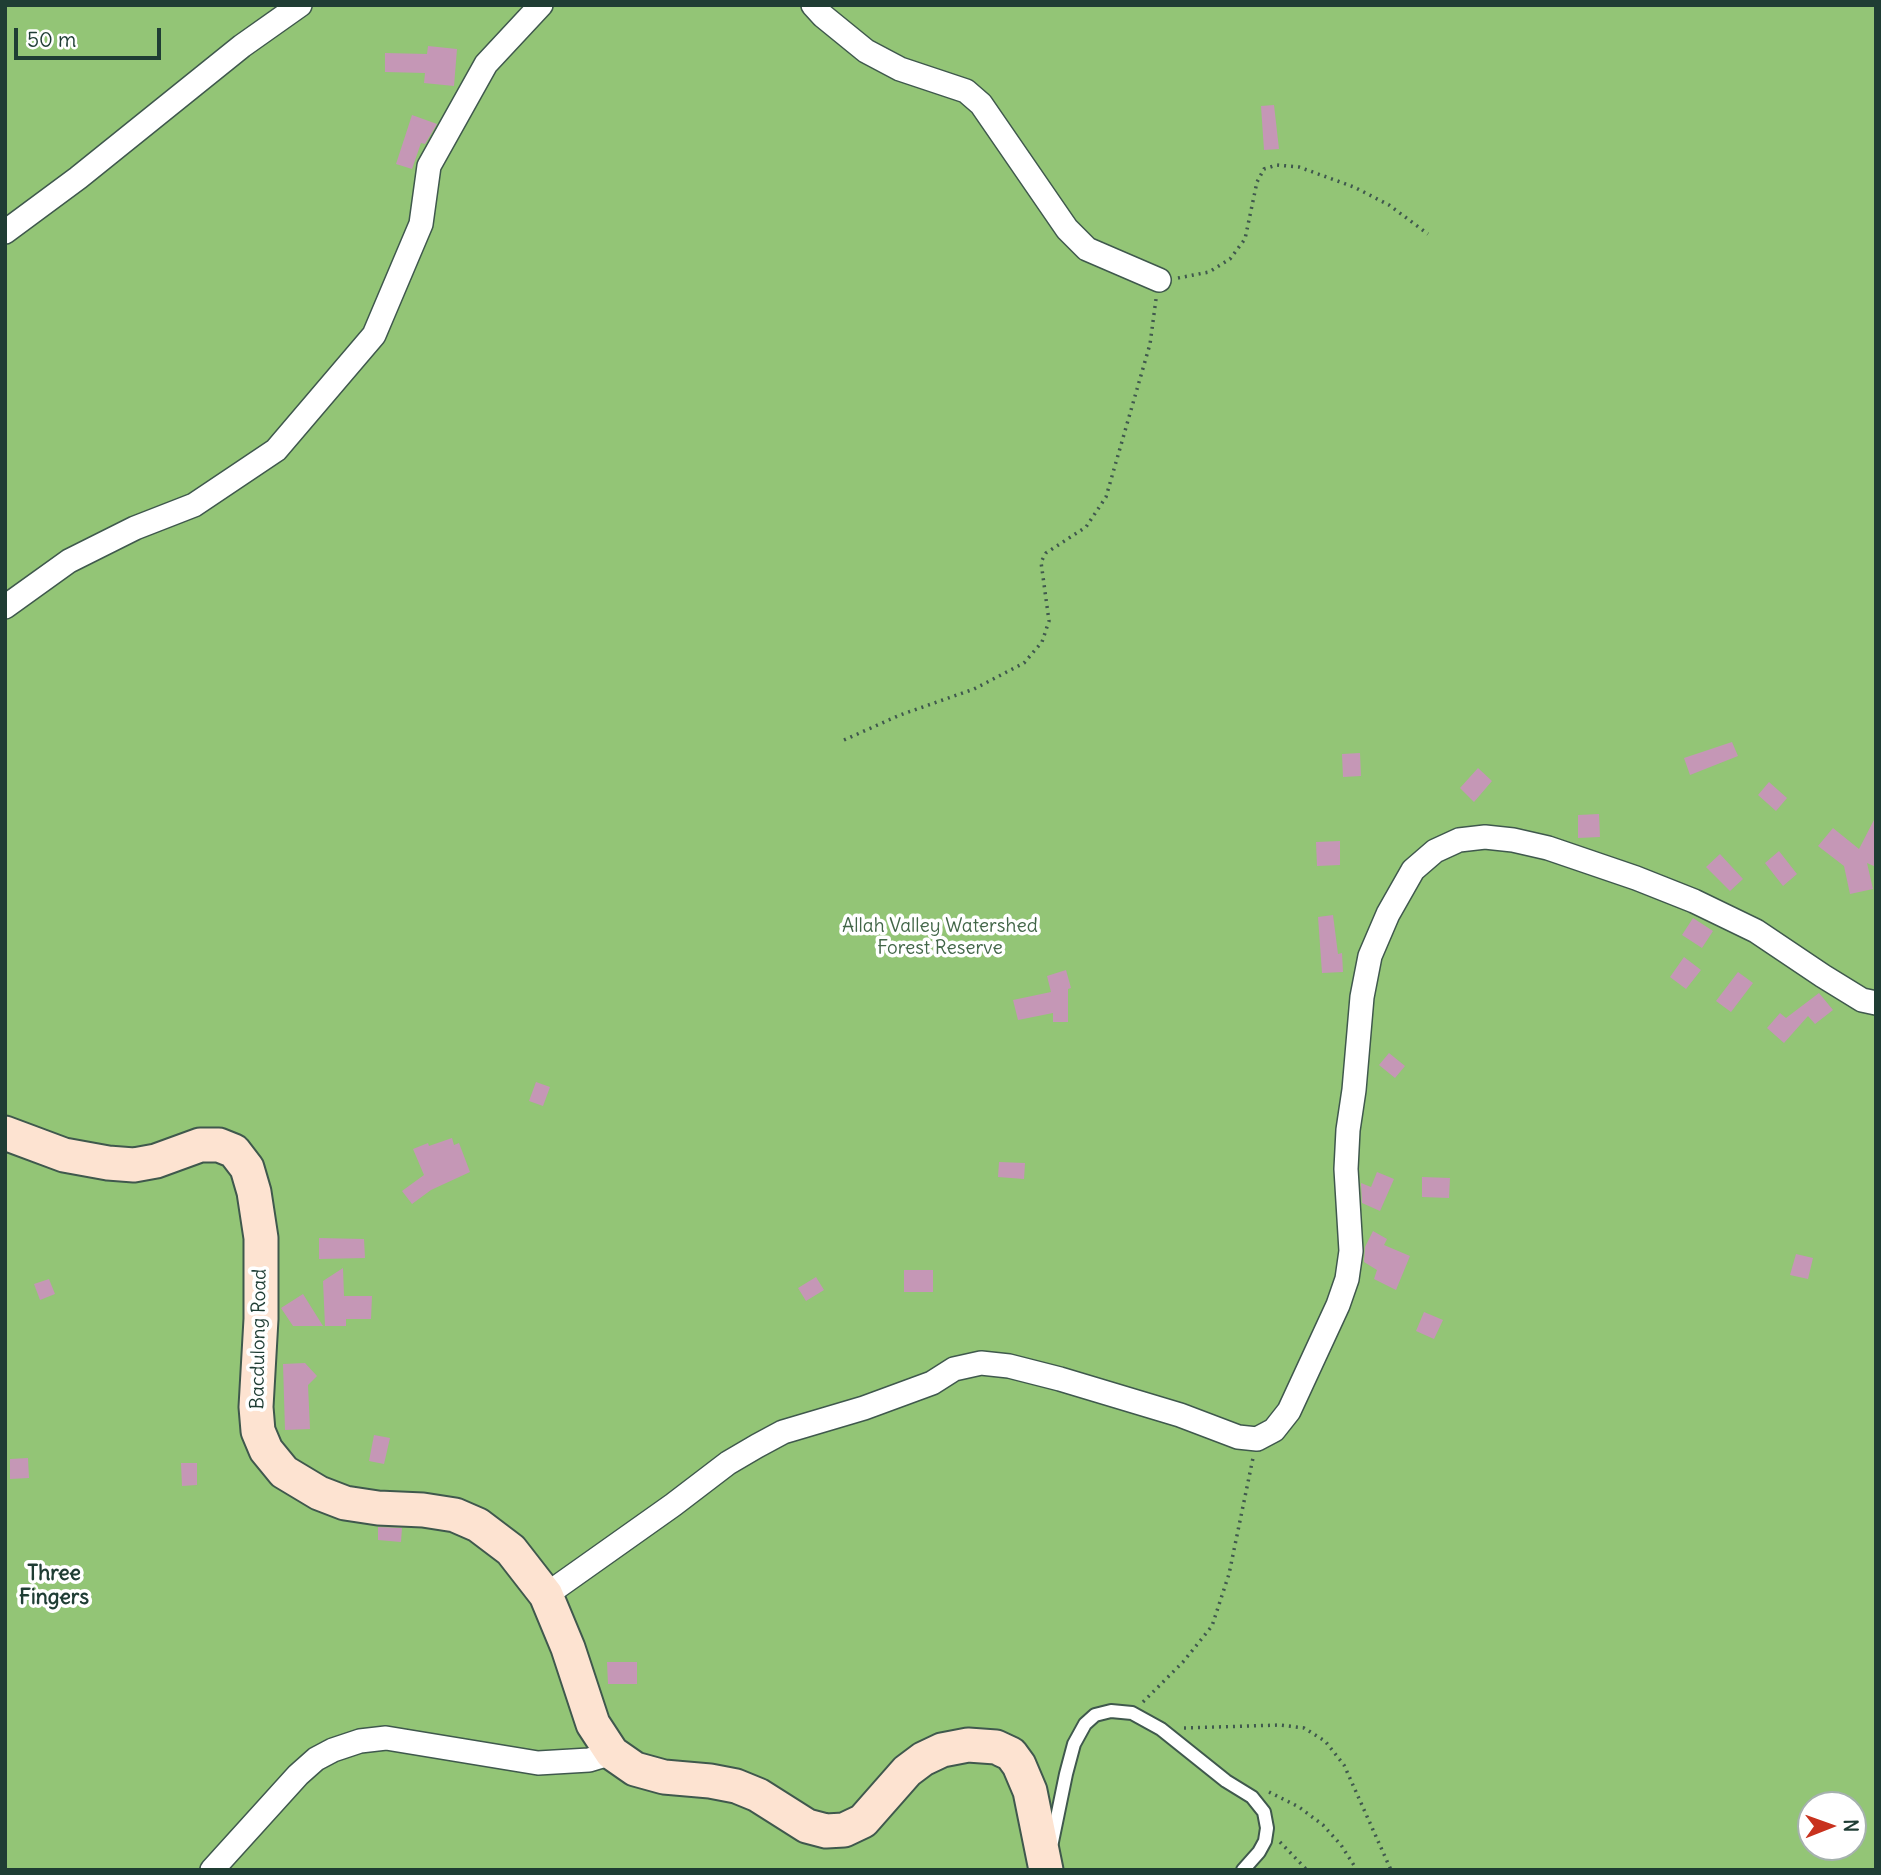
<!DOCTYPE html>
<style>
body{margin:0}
#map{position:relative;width:1881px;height:1875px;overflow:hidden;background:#f4efdd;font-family:Delius,sans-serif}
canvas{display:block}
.frame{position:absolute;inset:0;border:7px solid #1f3d34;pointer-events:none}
.north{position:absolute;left:1797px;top:1791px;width:70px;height:70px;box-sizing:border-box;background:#fff;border:2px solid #a5b1ae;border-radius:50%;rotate:89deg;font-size:19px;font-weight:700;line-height:28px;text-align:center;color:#1f3d34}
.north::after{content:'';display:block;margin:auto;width:24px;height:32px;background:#c8321e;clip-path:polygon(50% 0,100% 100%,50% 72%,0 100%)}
.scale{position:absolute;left:14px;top:28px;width:147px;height:32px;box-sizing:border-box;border:4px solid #1f3d34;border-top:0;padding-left:9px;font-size:21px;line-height:24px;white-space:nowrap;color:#1f3d34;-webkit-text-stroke:5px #fff;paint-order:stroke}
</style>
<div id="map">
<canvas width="1881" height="1875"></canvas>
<div class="frame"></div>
<div class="north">N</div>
<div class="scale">50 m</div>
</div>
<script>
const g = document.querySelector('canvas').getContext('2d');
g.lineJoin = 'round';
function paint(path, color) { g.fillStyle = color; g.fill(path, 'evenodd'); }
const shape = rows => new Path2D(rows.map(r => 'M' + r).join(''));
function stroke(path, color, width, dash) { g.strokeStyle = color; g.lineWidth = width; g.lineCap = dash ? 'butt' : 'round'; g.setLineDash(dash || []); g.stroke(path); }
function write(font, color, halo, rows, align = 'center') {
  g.font = font + ' Delius,sans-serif'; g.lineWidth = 7; g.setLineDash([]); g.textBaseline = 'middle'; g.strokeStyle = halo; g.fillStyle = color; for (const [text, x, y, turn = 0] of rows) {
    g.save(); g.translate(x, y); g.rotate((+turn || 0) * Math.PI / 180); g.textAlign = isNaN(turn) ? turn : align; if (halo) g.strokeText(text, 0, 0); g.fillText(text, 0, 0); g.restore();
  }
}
paint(shape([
 [5,5,1876,5,1876,1870,5,1870],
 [1811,1805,1853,1805,1853,1847,1811,1847]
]), '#93c576');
paint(shape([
 [428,46,457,49,454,86,424,83,425,73,385,72,385,53,427,54],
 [1274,105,1279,149,1264,150,1261,106],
 [412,115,437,124,425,144,421,143,412,169,396,164],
 [1732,742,1738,756,1690,775,1684,758],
 [1360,753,1361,776,1343,777,1342,754],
 [1478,768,1492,781,1474,802,1460,788],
 [1769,782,1787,798,1776,811,1758,795],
 [1599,814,1600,837,1578,838,1578,815],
 [1876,816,1876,867,1867,863,1873,889,1850,894,1844,866,1818,846,1833,828,1859,849],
 [1340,841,1340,865,1317,866,1316,842],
 [1779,851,1797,874,1783,886,1765,863],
 [1720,854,1743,879,1730,891,1706,867],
 [1333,915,1338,954,1342,953,1343,972,1322,973,1318,917],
 [1693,918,1713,931,1702,948,1682,935],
 [1684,957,1701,970,1686,989,1670,977],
 [1066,970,1071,988,1068,989,1068,1022,1053,1022,1053,1013,1018,1020,1013,1000,1051,992,1047,976],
 [1738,972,1753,983,1731,1012,1716,1001],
 [1819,993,1833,1010,1815,1024,1808,1016,1784,1043,1767,1028,1780,1013,1786,1018],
 [1389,1053,1405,1066,1395,1078,1379,1065],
 [536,1082,550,1087,543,1106,529,1101],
 [452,1138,454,1145,459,1143,470,1172,431,1190,412,1204,402,1191,424,1175,413,1149,428,1143,429,1146],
 [999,1162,1025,1163,1024,1179,998,1177],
 [1377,1172,1394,1179,1380,1211,1362,1203,1361,1183,1371,1187],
 [1422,1177,1450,1178,1449,1198,1422,1197],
 [1373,1231,1387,1239,1384,1245,1410,1256,1396,1290,1374,1279,1377,1270,1364,1262,1365,1247],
 [319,1238,364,1239,365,1258,319,1259],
 [1796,1254,1813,1258,1808,1279,1790,1275],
 [343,1268,344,1296,372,1296,371,1319,346,1319,346,1326,325,1326,323,1281],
 [904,1270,933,1270,933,1292,904,1292],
 [816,1277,824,1290,806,1301,798,1288],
 [49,1279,55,1294,40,1300,34,1284],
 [303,1294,323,1326,293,1326,281,1308],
 [1424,1312,1443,1320,1434,1339,1416,1331],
 [305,1363,317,1376,308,1385,310,1429,285,1430,283,1364],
 [374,1435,390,1438,384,1464,369,1461],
 [28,1458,29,1478,10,1479,10,1459],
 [181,1463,197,1463,197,1485,182,1486],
 [378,1527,402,1528,401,1542,378,1540],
 [607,1662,637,1662,637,1684,608,1684]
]), '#c597b6');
const lane = shape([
 [1052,1842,1066,1774,1074,1744,1085,1724,1095,1715,1111,1711,1132,1713,1161,1729,1226,1781,1252,1797,1264,1812,1267,1828,1265,1841,1259,1852,1243,1870]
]);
const street = shape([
 [813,5,823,16,866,51,900,69,966,91,981,104,1067,229,1087,249,1159,280],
 [5,232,78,178,242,46,300,5],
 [5,607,69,561,135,528,194,505,276,450,374,335,421,224,429,166,486,64,541,5],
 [546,1595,673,1505,728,1463,757,1446,783,1432,864,1408,932,1383,954,1369,981,1363,1009,1366,1060,1379,1180,1415,1238,1437,1257,1439,1274,1430,1289,1411,1338,1305,1347,1279,1351,1251,1346,1169,1348,1130,1354,1090,1362,997,1370,956,1388,914,1413,870,1435,851,1459,840,1485,837,1513,840,1548,848,1636,878,1694,901,1756,931,1823,976,1862,1000,1876,1003],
 [212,1870,298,1775,316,1759,333,1750,360,1741,386,1738,538,1763,589,1760,612,1753]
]);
const secondary = shape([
 [5,1133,64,1155,108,1163,134,1165,156,1161,200,1145,219,1145,234,1151,247,1168,254,1192,261,1238,261,1319,256,1407,258,1431,266,1450,284,1472,319,1493,345,1503,378,1508,423,1510,455,1515,478,1525,511,1550,546,1595,568,1648,593,1724,612,1753,635,1769,664,1777,710,1781,736,1786,758,1795,807,1826,826,1831,844,1830,863,1821,907,1771,923,1759,942,1750,968,1745,996,1747,1011,1754,1019,1765,1030,1791,1046,1870]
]);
stroke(lane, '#3f584d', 16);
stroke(street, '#3f584d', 26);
stroke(secondary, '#3f584d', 37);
stroke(shape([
 [1178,278,1209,272,1230,259,1245,239,1257,182,1264,169,1277,165,1299,167,1354,187,1389,205,1428,234],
 [844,740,900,715,974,689,1024,663,1042,642,1049,621,1041,562,1046,553,1086,527,1106,497,1150,344,1156,299],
 [1143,1702,1183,1662,1212,1626,1229,1574,1253,1458],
 [1184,1728,1280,1725,1304,1728,1325,1741,1344,1765,1391,1870],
 [1269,1792,1299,1807,1323,1825,1341,1845,1357,1870],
 [1280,1842,1307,1870]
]), '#3f584d', 3.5, [2, 5]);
stroke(lane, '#fff', 12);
stroke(street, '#fff', 23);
stroke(secondary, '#fde3d1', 33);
write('19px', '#426648', '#fff', [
 ["Allah Valley Watershed",940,927],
 ["Forest Reserve",940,949]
]);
write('19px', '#1f3d34', '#fff', [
 ["Bacdulong Road",259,1339,-89]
]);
write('bold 21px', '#1f3d34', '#fff', [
 ["Three",54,1574],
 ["Fingers",54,1598]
]);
</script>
